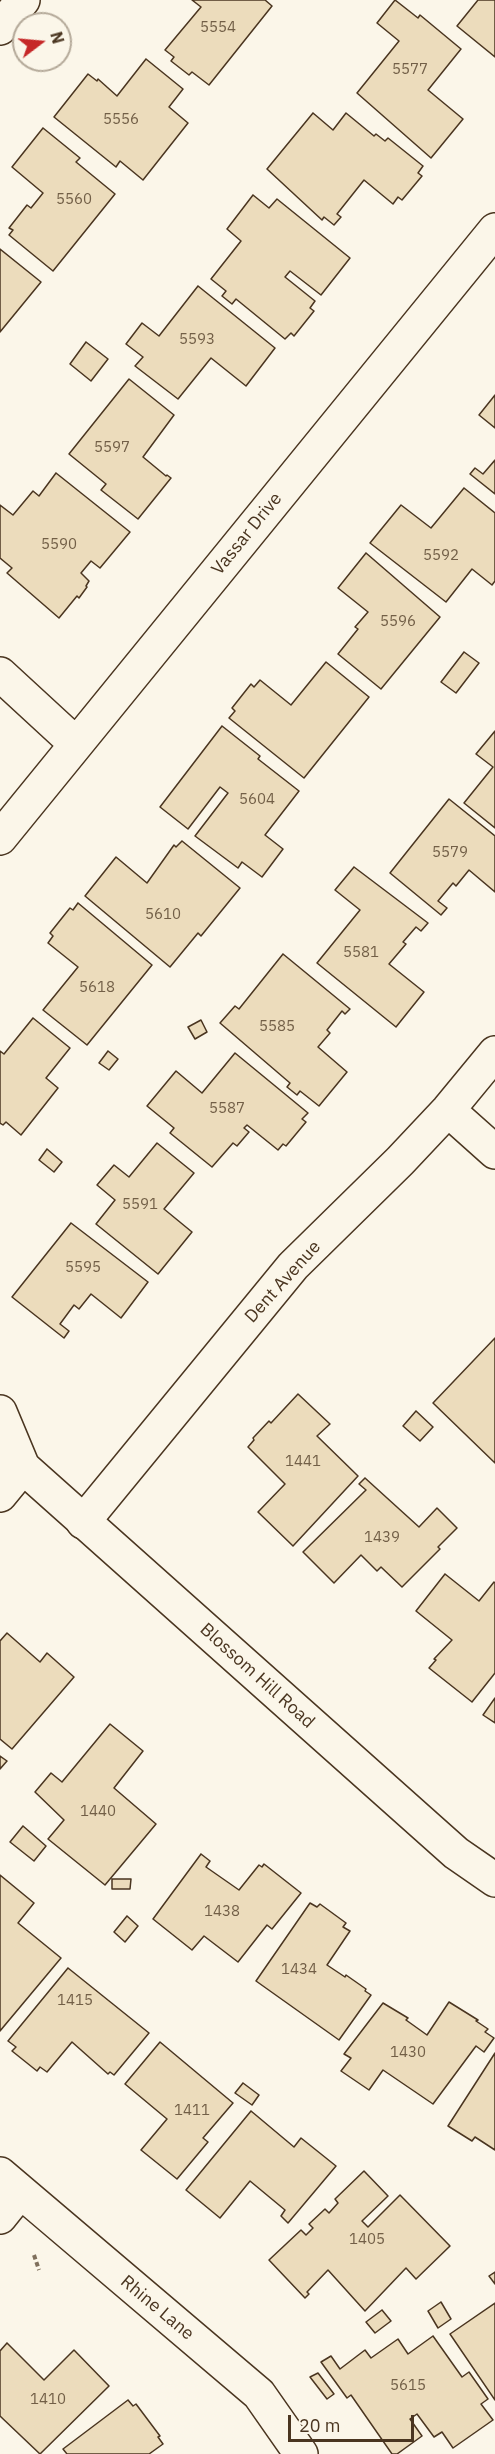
<!DOCTYPE html>
<style>
body{margin:0}
#map{position:relative;width:495px;height:2454px;overflow:hidden;background:#fbf6e9;font-family:"IBM Plex Sans",sans-serif}
canvas{display:block}
.north{position:absolute;left:12px;top:12px;width:60px;height:60px;box-sizing:border-box;background:#fbf6e9;border:2px solid #b4a999;border-radius:50%;rotate:74deg;font-size:16px;font-weight:700;line-height:24px;text-align:center;color:#4a3520}
.north::after{content:'';display:block;margin:auto;width:21px;height:27px;background:#c62828;clip-path:polygon(50% 0,100% 100%,50% 72%,0 100%)}
.scale{position:absolute;left:288px;top:2415px;width:126px;height:27px;box-sizing:border-box;border:3px solid #4a3520;border-top:0;padding-left:8px;font-size:18px;line-height:21px;white-space:nowrap;color:#4a3520;-webkit-text-stroke:4px #fbf6e9;paint-order:stroke}
</style>
<div id="map">
<canvas width="495" height="2454"></canvas>
<div class="north">N</div>
<div class="scale">20 m</div>
</div>
<script>
const g = document.querySelector('canvas').getContext('2d');
g.lineJoin = 'round';
function paint(path, color) { g.fillStyle = color; g.fill(path, 'evenodd'); }
const shape = rows => new Path2D(rows.map(r => 'M' + r).join(''));
function stroke(path, color, width, dash) { g.strokeStyle = color; g.lineWidth = width; g.lineCap = dash ? 'butt' : 'round'; g.setLineDash(dash || []); g.stroke(path); }
function write(font, color, halo, rows, align = 'center') {
  g.font = font + ' "IBM Plex Sans",sans-serif'; g.lineWidth = 4.5; g.setLineDash([]); g.textBaseline = 'middle'; g.strokeStyle = halo; g.fillStyle = color; for (const [text, x, y, turn = 0] of rows) {
    g.save(); g.translate(x, y); g.rotate((+turn || 0) * Math.PI / 180); g.textAlign = isNaN(turn) ? turn : align; if (halo) g.strokeText(text, 0, 0); g.fillText(text, 0, 0); g.restore();
  }
}
const building = shape([
 [192,0,265,0,272,6,209,85,192,72,189,75,171,61,174,57,165,50,201,7,192,0],
 [395,0,418,18,420,15,461,49,428,90,463,119,431,158,357,93,399,41,377,23,395,0],
 [478,0,495,0,495,57,457,26,478,0],
 [146,59,183,89,169,107,188,123,143,180,120,161,116,167,54,117,88,74,97,81,98,79,117,96,146,59],
 [313,113,333,130,346,113,374,136,376,134,385,141,388,138,423,166,418,173,422,176,402,200,398,197,393,204,364,180,337,214,341,217,334,225,324,217,322,220,267,169,313,113],
 [43,128,80,158,76,162,115,194,53,271,9,235,13,230,9,228,27,205,31,208,43,193,12,167,43,128],
 [253,195,269,208,277,199,350,258,321,295,290,271,285,277,315,301,310,308,314,311,294,336,291,333,285,339,236,299,232,304,222,296,226,291,211,279,241,241,227,229,253,195],
 [0,249,41,282,0,332,0,249],
 [198,286,275,348,246,386,211,358,178,399,135,366,143,357,126,344,142,323,159,336,198,286],
 [86,342,108,359,91,381,70,364,86,342],
 [129,379,174,415,143,457,166,476,167,475,171,478,138,519,101,490,106,484,69,454,129,379],
 [495,395,495,428,479,415,495,395],
 [495,460,495,494,470,474,475,468,483,474,495,460],
 [56,473,130,532,100,568,91,561,81,573,89,581,86,586,87,587,79,598,77,596,59,618,7,573,12,568,0,558,0,505,13,515,33,491,39,496,56,473],
 [464,488,495,513,495,581,492,585,472,569,446,602,370,543,401,505,431,528,464,488],
 [366,553,440,617,381,689,338,654,358,629,355,627,368,612,338,588,366,553],
 [464,652,479,663,456,693,441,682,464,652],
 [326,662,369,697,304,778,229,718,235,711,232,708,251,684,254,687,260,680,291,705,326,662],
 [222,726,260,756,258,759,299,791,265,835,283,849,262,877,242,862,238,868,195,836,228,793,220,787,188,829,160,807,222,726],
 [495,731,495,828,464,803,493,767,476,754,495,731],
 [449,799,495,836,495,892,469,870,456,886,453,883,438,901,447,908,441,915,390,873,449,799],
 [182,841,240,888,201,936,198,933,170,967,85,896,116,857,147,883,174,845,176,847,182,841],
 [354,867,428,923,421,931,416,927,403,942,406,944,389,964,424,992,396,1027,317,963,360,910,335,890,354,867],
 [78,903,152,965,87,1045,43,1010,78,967,48,943,53,936,50,933,70,908,73,910,78,903],
 [283,954,350,1009,345,1014,342,1011,327,1030,330,1033,318,1047,347,1072,319,1106,300,1091,297,1095,287,1087,290,1083,220,1023,235,1006,239,1009,283,954],
 [33,1018,70,1048,46,1078,58,1088,21,1135,6,1122,3,1125,0,1123,0,1051,4,1054,33,1018],
 [201,1020,207,1032,195,1039,188,1027,201,1020],
 [108,1051,118,1059,109,1070,99,1063,108,1051],
 [235,1053,308,1113,302,1119,306,1122,286,1146,283,1144,278,1150,247,1125,244,1128,249,1132,237,1146,233,1143,212,1167,170,1133,174,1128,147,1106,176,1071,202,1093,235,1053],
 [157,1143,194,1173,164,1209,192,1232,158,1274,96,1224,115,1200,97,1185,114,1165,129,1177,157,1143],
 [47,1149,62,1162,54,1172,39,1160,47,1149],
 [71,1223,148,1282,121,1318,91,1294,79,1309,74,1305,60,1324,69,1331,64,1338,12,1297,71,1223],
 [495,1338,495,1463,433,1403,495,1338],
 [298,1394,330,1424,317,1436,358,1476,293,1546,258,1512,285,1484,248,1447,254,1440,253,1438,269,1421,271,1423,298,1394],
 [416,1411,433,1427,420,1441,403,1426,416,1411],
 [365,1478,419,1527,437,1508,457,1528,438,1547,440,1549,402,1587,381,1567,377,1571,361,1555,334,1583,303,1552,366,1490,359,1484,365,1478],
 [445,1574,479,1601,494,1582,495,1583,495,1673,472,1702,429,1668,436,1660,434,1659,452,1640,416,1611,445,1574],
 [7,1633,40,1662,47,1653,74,1677,12,1749,0,1739,0,1641,7,1633],
 [495,1698,495,1723,483,1715,495,1698],
 [110,1724,143,1751,114,1788,156,1824,105,1885,48,1839,64,1820,35,1792,51,1773,62,1782,110,1724],
 [0,1756,7,1761,0,1769,0,1756],
 [23,1826,46,1846,34,1861,10,1842,23,1826],
 [201,1854,210,1861,206,1867,239,1890,259,1865,262,1867,264,1864,301,1893,272,1929,267,1925,238,1962,204,1936,192,1950,153,1919,201,1854],
 [0,1875,34,1903,18,1923,61,1958,0,2031,0,1875],
 [112,1879,131,1879,130,1889,112,1889,112,1879],
 [310,1903,317,1907,320,1904,346,1923,343,1927,350,1931,327,1965,345,1977,346,1975,366,1989,365,1991,371,1995,339,2040,256,1981,310,1903],
 [127,1916,138,1926,125,1942,114,1932,127,1916],
 [68,1968,149,2033,114,2075,110,2072,108,2074,72,2042,47,2072,40,2067,37,2071,12,2051,16,2047,8,2041,68,1968],
 [449,2002,478,2020,476,2021,488,2029,485,2032,494,2038,484,2052,476,2046,433,2104,383,2070,369,2090,341,2071,351,2058,344,2054,383,2003,408,2018,406,2020,427,2035,449,2002],
 [160,2042,233,2103,203,2138,208,2142,177,2179,141,2150,167,2119,125,2084,160,2042],
 [495,2053,495,2150,475,2137,472,2141,448,2126,495,2053],
 [243,2083,259,2095,252,2105,235,2093,243,2083],
 [251,2111,294,2147,301,2138,336,2166,288,2223,281,2216,285,2210,250,2181,220,2218,186,2190,251,2111],
 [364,2171,388,2196,362,2221,368,2227,400,2195,450,2246,416,2279,406,2268,365,2311,328,2270,307,2292,309,2294,305,2298,269,2260,301,2230,306,2235,313,2228,309,2224,325,2209,329,2213,338,2203,335,2199,364,2171],
 [495,2272,495,2284,489,2276,495,2272],
 [441,2302,451,2319,438,2328,428,2311,441,2302],
 [495,2303,495,2400,450,2334,495,2303],
 [382,2310,391,2321,375,2333,366,2322,382,2310],
 [433,2336,462,2377,469,2372,488,2399,481,2404,493,2420,453,2448,442,2432,434,2437,417,2414,410,2419,422,2436,397,2454,392,2454,351,2395,347,2398,321,2362,331,2356,340,2369,365,2350,371,2358,398,2339,408,2354,433,2336],
 [7,2343,44,2380,74,2350,109,2386,40,2454,0,2416,0,2351,7,2343],
 [318,2373,334,2394,327,2399,310,2377,318,2373],
 [128,2400,133,2406,136,2404,160,2436,158,2437,163,2444,149,2454,67,2454,63,2449,128,2400]
]);
paint(building, '#ecdcbc');
stroke(building, '#4a3520', 1.5);
const minor = shape([
 [0,28,23,0],
 [0,674,76,744],
 [0,838,495,230],
 [448,1110,495,1152],
 [0,1495,23,1467],
 [83,1522,293,1266,400,1161,448,1110,495,1053],
 [0,2174,259,2394,301,2454],
 [0,2217,20,2192]
]);
const major = shape([
 [0,1412,23,1467],
 [0,1459,23,1467,456,1853,495,1880]
]);
stroke(minor, '#4a3520', 36);
stroke(major, '#4a3520', 36);
stroke(shape([
 [34,2255,39,2270]
]), '#7f6f5c', 4, [4.5, 3]);
stroke(minor, '#fbf6e9', 33);
stroke(major, '#fbf6e9', 33);
write('15px', '#725f47', null, [
 ["5554",218,28],
 ["5577",410,70],
 ["5556",121,120],
 ["5560",74,200],
 ["5593",197,340],
 ["5597",112,448],
 ["5590",59,545],
 ["5592",441,556],
 ["5596",398,622],
 ["5604",257,800],
 ["5579",450,853],
 ["5610",163,915],
 ["5581",361,953],
 ["5618",97,988],
 ["5585",277,1027],
 ["5587",227,1109],
 ["5591",140,1205],
 ["5595",83,1268],
 ["1441",303,1462],
 ["1439",382,1538],
 ["1440",98,1812],
 ["1438",222,1912],
 ["1434",299,1970],
 ["1415",75,2001],
 ["1430",408,2053],
 ["1411",192,2111],
 ["1405",367,2240],
 ["5615",408,2386],
 ["1410",48,2400]
]);
write('18px', '#4a3520', '#fbf6e9', [
 ["Vassar Drive",247,534,-51],
 ["Dent Avenue",283,1282,-48],
 ["Blossom Hill Road",257,1676,42],
 ["Rhine Lane",157,2308,40]
]);
</script>
